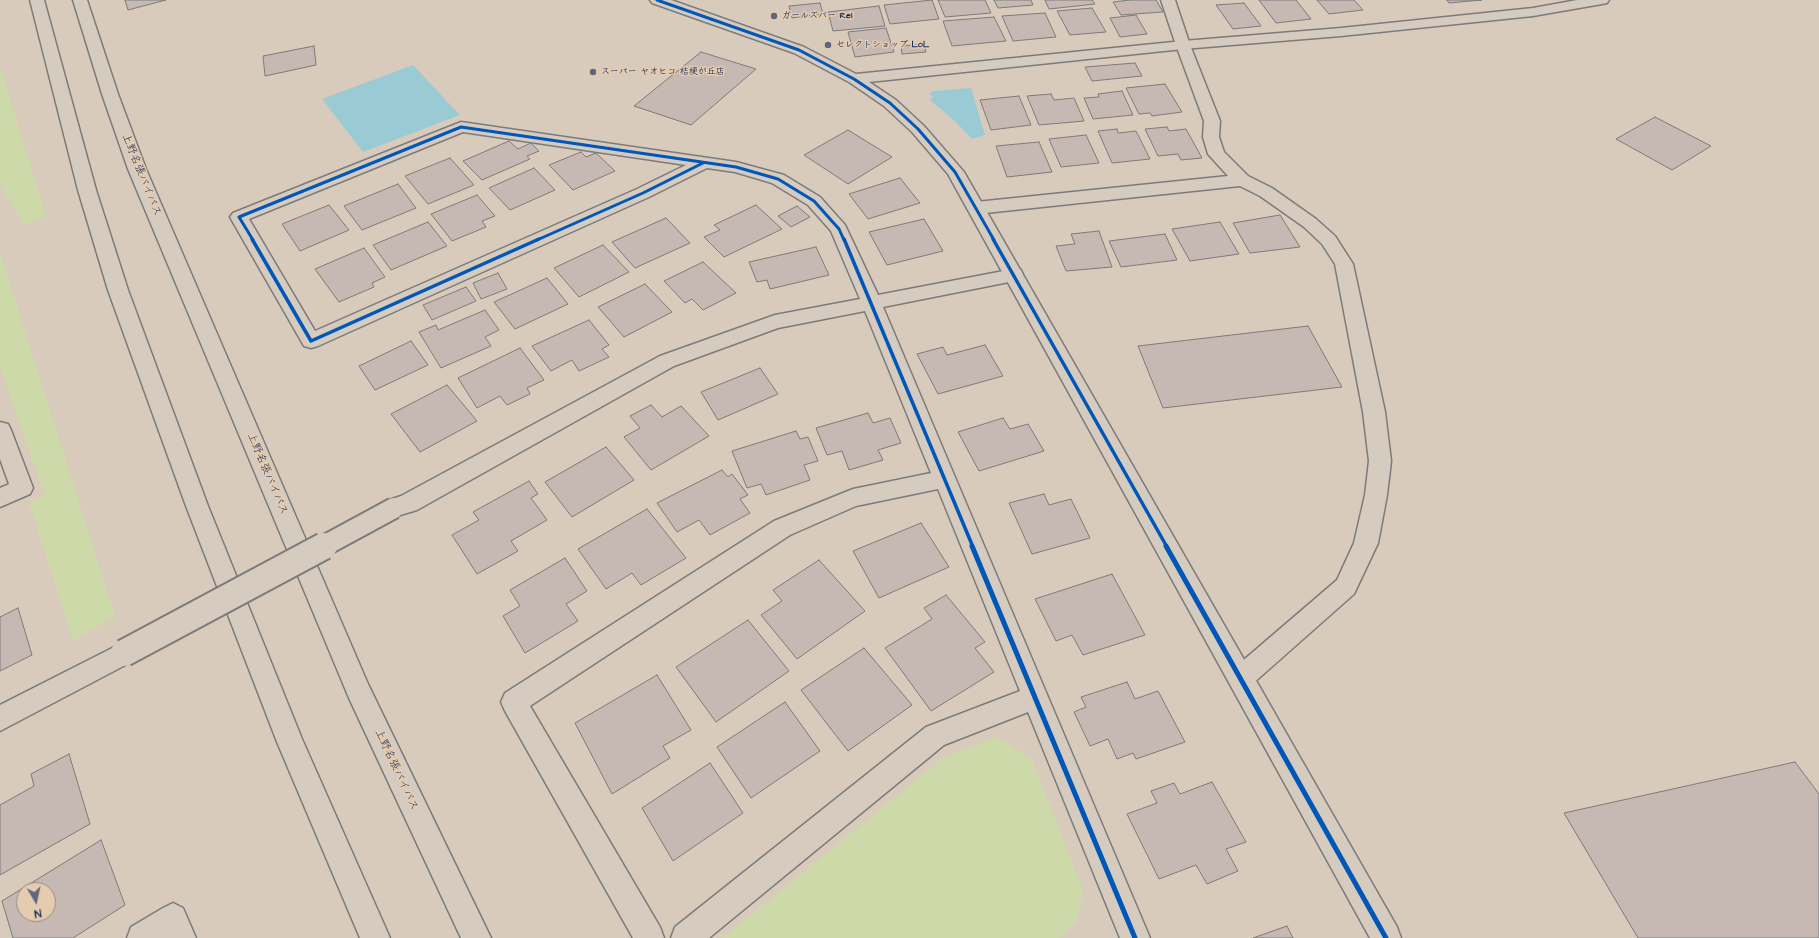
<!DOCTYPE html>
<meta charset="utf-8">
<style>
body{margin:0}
#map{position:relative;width:1819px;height:938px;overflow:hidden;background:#d9cbbb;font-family:"Architects Daughter",sans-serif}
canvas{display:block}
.north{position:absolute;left:16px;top:882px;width:40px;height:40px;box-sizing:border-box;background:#e6ccae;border:1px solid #958d8e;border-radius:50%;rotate:171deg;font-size:11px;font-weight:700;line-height:16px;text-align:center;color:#1b2f5e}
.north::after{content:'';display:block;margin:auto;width:14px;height:18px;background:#5e667f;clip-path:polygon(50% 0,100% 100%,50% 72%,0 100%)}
</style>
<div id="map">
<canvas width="1819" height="938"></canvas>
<div class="north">N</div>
</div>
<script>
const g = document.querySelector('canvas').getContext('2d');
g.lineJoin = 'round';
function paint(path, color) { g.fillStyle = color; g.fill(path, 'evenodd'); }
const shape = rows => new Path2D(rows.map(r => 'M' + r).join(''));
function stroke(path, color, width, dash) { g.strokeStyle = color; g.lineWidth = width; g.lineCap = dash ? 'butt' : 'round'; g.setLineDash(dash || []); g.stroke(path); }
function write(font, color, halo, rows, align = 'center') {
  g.font = font + ' "Architects Daughter","Klee One",sans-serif'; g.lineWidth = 3; g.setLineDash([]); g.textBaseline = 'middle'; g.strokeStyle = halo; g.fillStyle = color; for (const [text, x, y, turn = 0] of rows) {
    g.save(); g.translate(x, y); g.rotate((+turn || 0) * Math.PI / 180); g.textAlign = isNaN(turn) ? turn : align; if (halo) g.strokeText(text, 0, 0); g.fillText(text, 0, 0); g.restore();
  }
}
paint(shape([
 [0,67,46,216,25,225,0,185],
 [0,252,115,616,73,641,29,502,45,495,0,367],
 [997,737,1032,759,1083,891,1077,920,1059,938,722,938,946,756]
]), '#ced9aa');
paint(shape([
 [413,65,460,115,363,152,322,99],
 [971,88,985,135,972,139,956,122,930,100,933,97,929,94,933,91]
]), '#9acbd4');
const building = shape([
 [125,0,166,0,128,10,125,0],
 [932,0,939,19,890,24,884,5,932,0],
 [938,0,985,0,991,13,945,17,938,0],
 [994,0,1031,0,1033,5,998,8,994,0],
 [1045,0,1092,0,1095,4,1049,9,1045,0],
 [1130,0,1156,0,1163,12,1121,15,1113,2,1130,0],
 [1259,0,1296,0,1311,19,1276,23,1259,0],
 [1317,0,1354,0,1363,10,1329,14,1317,0],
 [1447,0,1482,0,1449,3,1447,0],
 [820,3,823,14,792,18,789,6,820,3],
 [1244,3,1261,26,1233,29,1216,5,1244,3],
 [879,6,885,26,833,31,828,12,879,6],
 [1092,8,1106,32,1070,35,1057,11,1092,8],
 [1045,13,1056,37,1013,41,1002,16,1045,13],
 [1136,15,1147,34,1120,37,1110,18,1136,15],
 [994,17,1006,41,952,46,943,21,994,17],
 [886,28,894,52,855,57,848,32,886,28],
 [924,44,926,52,902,54,901,46,924,44],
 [314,46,316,65,265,76,263,56,314,46],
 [701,52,756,69,691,125,634,106,701,52],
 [1135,63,1142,76,1092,81,1085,67,1135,63],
 [1165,84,1182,112,1152,116,1150,113,1139,114,1126,88,1165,84],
 [1122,91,1133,115,1093,119,1084,98,1099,97,1098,94,1122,91],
 [1051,94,1054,100,1074,98,1084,121,1039,125,1027,96,1051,94],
 [1019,96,1031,125,991,130,980,100,1019,96],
 [1655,117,1711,146,1672,170,1616,139,1655,117],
 [1167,127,1169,131,1186,129,1202,158,1181,160,1178,154,1158,156,1145,129,1167,127],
 [1117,129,1118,133,1136,131,1150,159,1112,163,1098,131,1117,129],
 [848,130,892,157,848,184,804,155,848,130],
 [1086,135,1099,163,1061,167,1049,139,1086,135],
 [509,141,518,149,531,143,539,151,527,156,530,159,482,180,463,161,509,141],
 [1039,142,1052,172,1007,177,996,146,1039,142],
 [581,152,586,157,596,153,615,171,573,190,549,165,581,152],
 [450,158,474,185,428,204,405,176,450,158],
 [534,168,555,190,510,210,489,188,534,168],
 [900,178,920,203,868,219,849,194,900,178],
 [398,184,416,208,362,230,344,206,398,184],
 [477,195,495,216,482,221,486,227,452,241,431,214,477,195],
 [329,205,349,230,300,251,282,224,329,205],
 [756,205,782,229,724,257,704,237,720,230,714,225,756,205],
 [797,206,810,217,791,227,778,216,797,206],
 [1280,215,1300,247,1250,253,1233,223,1280,215],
 [666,218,690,243,635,268,612,242,666,218],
 [924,219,943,251,887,265,869,232,924,219],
 [428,222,447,246,391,270,373,245,428,222],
 [1220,222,1239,254,1190,261,1172,229,1220,222],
 [1099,231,1112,267,1066,271,1056,246,1075,244,1071,234,1099,231],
 [1165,234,1177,260,1121,267,1109,241,1165,234],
 [603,245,629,272,579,297,554,268,603,245],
 [816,247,829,275,770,289,767,280,757,282,749,262,816,247],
 [364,248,385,277,372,283,374,287,339,302,315,269,364,248],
 [703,262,736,293,703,310,692,299,685,303,664,281,703,262],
 [498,273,507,289,481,299,473,283,498,273],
 [547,278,568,304,515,329,494,302,547,278],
 [645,284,672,312,624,337,598,307,645,284],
 [466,287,476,301,432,320,423,305,466,287],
 [485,310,499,330,485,337,491,346,441,368,419,332,436,325,438,330,485,310],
 [589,320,609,345,602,349,609,357,579,371,572,360,551,371,532,346,589,320],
 [1308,326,1342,387,1163,408,1138,346,1308,326],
 [411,341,428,365,375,390,359,366,411,341],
 [985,345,1003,376,938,394,917,354,943,347,947,355,985,345],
 [520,348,544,380,527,388,530,394,507,405,500,396,477,408,458,378,520,348],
 [760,368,778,394,718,420,701,392,760,368],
 [447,385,477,421,420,452,391,414,447,385],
 [651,405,662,417,681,406,709,436,651,470,624,437,640,428,630,416,651,405],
 [868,413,873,423,890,418,901,443,878,450,883,460,849,470,842,451,827,455,816,428,868,413],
 [1003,418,1010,429,1028,424,1044,451,979,471,958,432,1003,418],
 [796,431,800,439,808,437,818,461,804,465,810,480,766,495,761,484,747,488,732,451,796,431],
 [606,447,634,480,572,517,545,482,606,447],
 [722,470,728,477,732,474,748,495,740,499,750,513,710,535,699,520,677,532,657,503,722,470],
 [529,481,538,494,531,498,547,520,511,541,518,551,477,574,452,535,479,520,473,512,529,481],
 [1044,494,1049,505,1071,499,1090,538,1032,554,1009,503,1044,494],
 [647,509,686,558,641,585,632,573,606,589,578,549,647,509],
 [921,523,949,567,879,598,853,551,921,523],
 [565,558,587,591,566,604,578,621,525,653,503,616,520,606,510,590,565,558],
 [819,560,865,611,797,659,761,615,782,601,773,590,819,560],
 [1112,574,1145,635,1083,655,1072,635,1056,641,1035,599,1112,574],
 [946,595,985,642,975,648,994,672,931,711,885,648,932,619,924,608,946,595],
 [18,608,32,655,0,671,0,617,18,608],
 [748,620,789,671,716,722,676,667,748,620],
 [864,648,912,705,848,751,801,690,864,648],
 [657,675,691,730,663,746,670,758,612,794,575,723,657,675],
 [1127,682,1135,699,1158,691,1185,742,1136,759,1133,753,1117,759,1108,739,1090,746,1074,712,1086,707,1081,697,1127,682],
 [785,702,820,751,751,798,717,747,785,702],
 [69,754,90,824,0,875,0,805,34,786,31,774,69,754],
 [1795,762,1819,794,1819,938,1638,938,1564,813,1795,762],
 [710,763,743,813,673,861,642,808,710,763],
 [1212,782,1246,842,1226,849,1238,871,1207,884,1196,865,1159,879,1127,814,1157,803,1151,791,1174,783,1180,794,1212,782],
 [101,840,125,905,73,938,13,938,2,901,101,840],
 [24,890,48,890,48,914,24,914,24,890],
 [1287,926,1293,938,1253,938,1287,926]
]);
paint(building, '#c6b8b2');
stroke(building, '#7d7a7c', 1);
const minor = shape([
 [1161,0,1175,0,1190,45,1220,121,1219,137,1224,152,1248,176,1272,188,1316,219,1335,236,1353,264,1385,412,1391,461,1387,495,1378,543,1354,594,1250,686,1241,690,1232,686,1228,678,1232,670,1337,580,1354,543,1365,495,1369,461,1363,412,1335,264,1322,244,1304,227,1260,196,1240,186,976,214,970,212,967,208,970,204,976,202,1228,176,1208,154,1203,137,1204,121,1176,45,1161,0],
 [461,122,736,162,784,175,820,197,845,225,878,295,1014,269,1021,270,1023,275,1021,280,1014,281,883,307,1150,938,1120,938,1028,712,944,745,709,938,671,938,675,927,926,727,1020,691,938,489,856,506,790,535,530,706,660,927,664,938,633,938,505,711,501,702,505,693,774,521,853,489,931,473,865,311,778,328,674,366,417,510,394,517,386,515,383,508,386,501,401,496,660,356,775,315,860,299,831,231,808,205,772,183,735,172,707,168,649,197,318,346,311,348,304,346,230,217,233,213,461,122],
 [463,132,686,165,637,189,315,331,249,219,463,132],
 [0,422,8,424,11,430,33,488,30,494,0,507,0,488,9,484,0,459,0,422],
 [124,642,133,645,137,653,133,661,0,731,0,705,124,642],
 [173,903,183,908,196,938,127,938,131,927,163,908,173,903]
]);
const tertiary = shape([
 [650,0,671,0,804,47,856,74,1183,41,1341,28,1533,8,1577,0,1609,0,1607,3,1602,4,1533,16,1341,36,1183,49,869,82,896,100,924,126,964,172,1250,670,1397,927,1401,938,1370,938,948,174,912,132,884,106,849,82,794,53,652,3,650,0]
]);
const trunk = shape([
 [30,0,44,0,96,190,128,290,208,506,302,739,390,938,360,938,277,742,186,506,108,290,78,190,30,0],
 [73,0,87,0,118,94,146,169,368,684,491,938,461,938,349,698,128,169,102,94,73,0]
]);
stroke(minor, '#7d7a7c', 3);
stroke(tertiary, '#7d7a7c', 3);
stroke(trunk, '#7d7a7c', 3);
paint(minor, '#d5cbbf');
paint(tertiary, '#d5cbbf');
paint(trunk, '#d5cbbf');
const minorBridgeFar1 = shape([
 [322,547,394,508]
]);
const minorBridge = shape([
 [124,653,324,546]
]);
stroke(minorBridgeFar1, '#7d7a7c', 24, []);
stroke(minorBridge, '#7d7a7c', 30, []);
stroke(minorBridgeFar1, '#d5cbbf', 20);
stroke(minorBridge, '#d5cbbf', 26);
stroke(shape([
 [657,0,799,50,854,79,890,103,918,129,955,172,994,240],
 [253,240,239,217,461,127,736,167,778,179,814,201,839,229,844,240],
 [537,240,643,193,703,163]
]), '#0057b8', 3);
stroke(shape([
 [252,239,311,341,539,239],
 [844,239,973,547],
 [993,239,1167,547]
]), '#0057b8', 3.5);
stroke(shape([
 [972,546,1135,938],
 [1166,546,1386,938]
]), '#0057b8', 5);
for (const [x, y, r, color] of [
 [774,16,4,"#5e667f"],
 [828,45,4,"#5e667f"],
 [593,72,4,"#5e667f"]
]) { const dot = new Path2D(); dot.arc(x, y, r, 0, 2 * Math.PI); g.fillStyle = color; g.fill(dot); stroke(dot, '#e6ccae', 1.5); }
write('bold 9px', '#1b2f5e', '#e6ccae', [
 ["ガールズバー Rei",782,16],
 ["セレクトショップ LoL",836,45],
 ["スーパー ヤオヒコ 桔梗が丘店",601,72]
], 'left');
write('11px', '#1b2f5e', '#e6ccae', [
 ["上野名張バイパス",141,175,68],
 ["上野名張バイパス",267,474,67],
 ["上野名張バイパス",396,770,65]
]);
</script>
